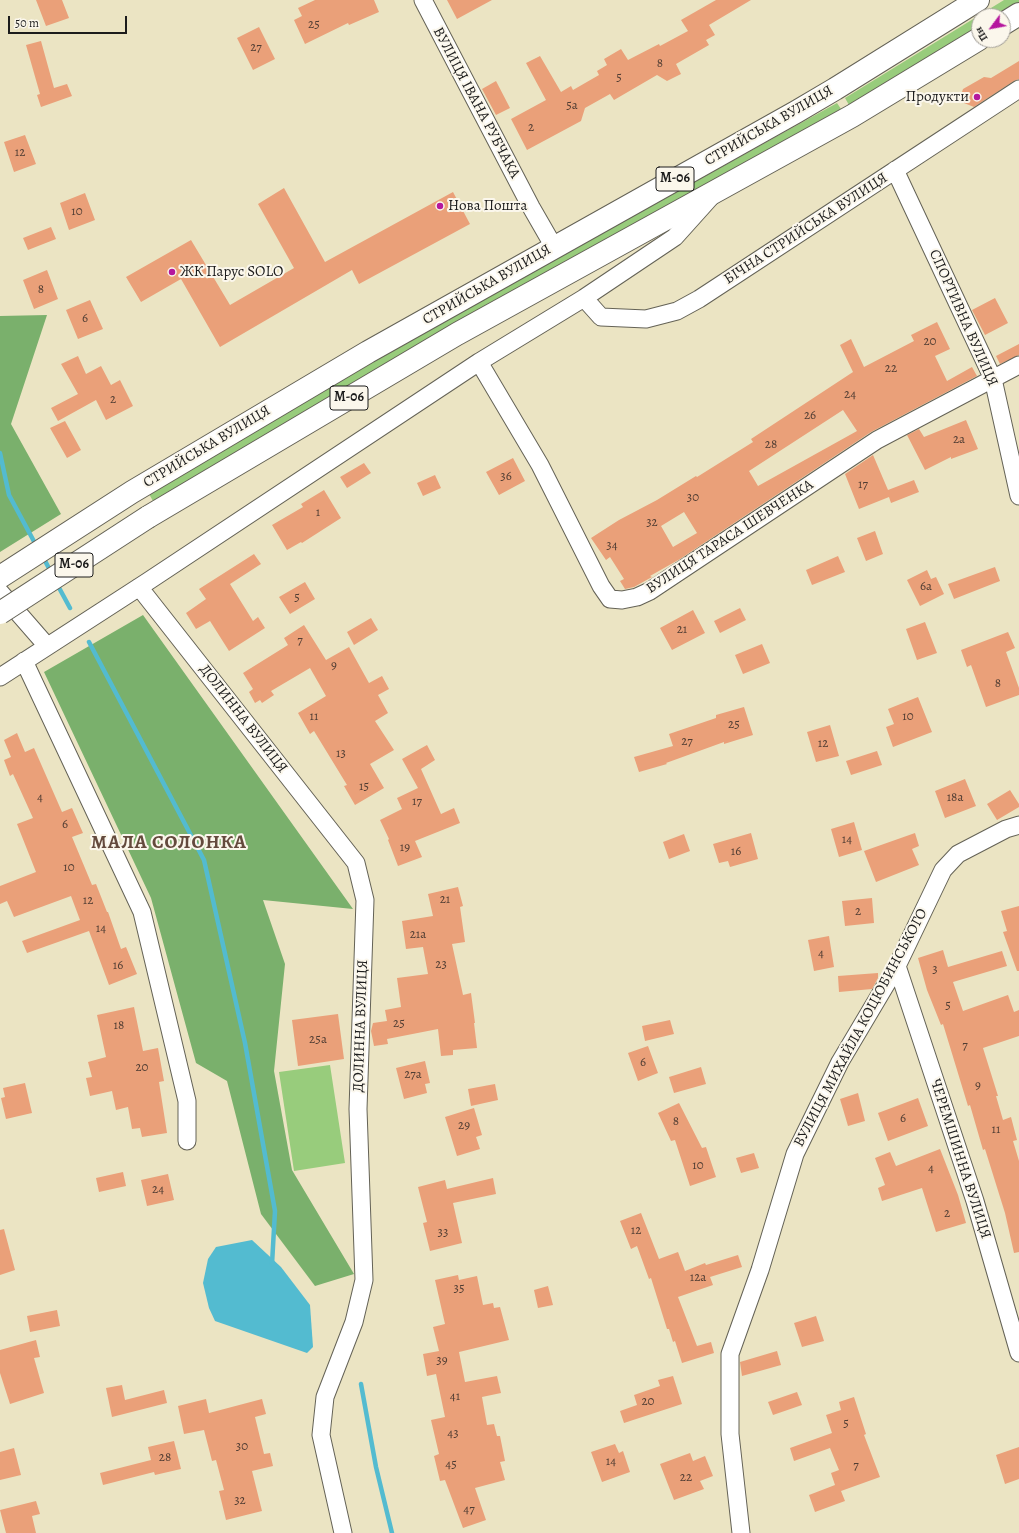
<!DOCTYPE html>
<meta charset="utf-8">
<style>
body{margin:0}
#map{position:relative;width:1019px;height:1533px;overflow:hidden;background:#ebe4c3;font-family:Alegreya,serif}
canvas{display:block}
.north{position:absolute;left:971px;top:8px;width:40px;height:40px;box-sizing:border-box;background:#fbf7ec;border:1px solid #a29f99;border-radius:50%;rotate:238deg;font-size:11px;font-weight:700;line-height:16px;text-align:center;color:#1c1c1c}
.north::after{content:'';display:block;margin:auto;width:14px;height:18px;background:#b5179e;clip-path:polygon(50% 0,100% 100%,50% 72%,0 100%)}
.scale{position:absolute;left:8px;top:16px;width:119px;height:18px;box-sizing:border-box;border:2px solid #1c1c1c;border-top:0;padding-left:5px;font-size:12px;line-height:14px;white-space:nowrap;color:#1c1c1c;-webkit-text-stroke:3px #fbf7ec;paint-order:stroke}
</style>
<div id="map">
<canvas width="1019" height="1533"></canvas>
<div class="north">Пн</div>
<div class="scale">50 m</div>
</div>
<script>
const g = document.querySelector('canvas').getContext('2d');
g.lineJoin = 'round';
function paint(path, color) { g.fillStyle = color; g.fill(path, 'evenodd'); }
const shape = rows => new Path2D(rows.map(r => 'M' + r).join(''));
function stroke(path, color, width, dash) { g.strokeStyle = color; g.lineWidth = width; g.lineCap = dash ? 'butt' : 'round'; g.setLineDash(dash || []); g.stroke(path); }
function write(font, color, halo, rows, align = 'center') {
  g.font = font + ' Alegreya,serif'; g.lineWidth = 4; g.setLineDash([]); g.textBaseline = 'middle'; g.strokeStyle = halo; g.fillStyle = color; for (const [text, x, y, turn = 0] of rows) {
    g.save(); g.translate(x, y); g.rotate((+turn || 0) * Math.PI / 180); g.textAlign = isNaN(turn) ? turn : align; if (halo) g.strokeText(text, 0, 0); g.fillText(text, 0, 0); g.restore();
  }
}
paint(shape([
 [1004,0,1019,0,1019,2,997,16,979,16,979,28,849,105,845,98],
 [837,103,841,109,360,380,153,501,149,494,354,371],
 [330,1065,345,1163,294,1171,279,1072]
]), '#98cc7c');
paint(shape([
 [47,315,11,424,61,514,0,552,0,316],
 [143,615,353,909,263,900,285,964,274,1071,292,1170,354,1274,315,1286,261,1214,227,1081,196,1063,151,898,44,672]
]), '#7ab06c');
paint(shape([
 [252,1240,281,1267,310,1305,313,1347,307,1353,215,1321,209,1308,203,1283,208,1259,216,1247]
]), '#53bbd0');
stroke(shape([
 [0,453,9,495,37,547],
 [43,557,52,574],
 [57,584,70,608],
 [89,642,204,860,245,1043,275,1211,272,1264],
 [361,1384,376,1467,392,1533]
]), '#53bbd0', 4.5);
paint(shape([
 [36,0,62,0,69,18,46,26],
 [315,0,374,0,379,12,349,25,348,23,305,44,294,20,302,16,298,8],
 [447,0,492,0,457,19],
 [716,0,751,0,709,25,715,35,706,40,709,45,676,64,681,74,667,81,657,75,614,100,610,94,585,108,581,121,527,150,511,119,546,100,526,63,540,56,561,92,571,86,573,90,599,75,597,71,607,65,604,59,621,49,628,60,659,44,660,46,688,31,681,20],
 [259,27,275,59,253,70,237,38],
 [41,41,54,88,67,84,72,96,41,107,37,95,40,94,26,45],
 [1019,61,1019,79,1014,81,974,107,959,101,963,89,984,77,991,78],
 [496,81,510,108,496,115,482,89],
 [25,135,36,164,14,172,4,142],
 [284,188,325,262,453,192,470,224,359,284,352,270,220,347,181,279,141,302,126,277,191,240,230,305,294,268,258,204],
 [85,193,95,220,69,230,60,203],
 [51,227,56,239,28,250,23,238],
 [47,270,58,299,34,309,23,280],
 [995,298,1008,323,985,335,972,310],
 [90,300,103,329,78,339,66,310],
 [937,322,950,349,935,356,947,381,972,367,977,376,871,432,680,559,650,576,652,577,634,587,625,589,620,581,624,579,610,557,606,560,591,538,619,520,657,500,696,476,697,477,753,442,751,439,853,372,840,345,851,339,864,367,914,341,911,335],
 [843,410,857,431,758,486,749,471],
 [684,512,697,533,673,547,661,526],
 [1019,344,1019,355,1000,364,996,356],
 [78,356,86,374,101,366,111,385,120,380,133,406,106,420,96,400,58,421,51,408,78,394,61,364],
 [966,420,978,449,951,459,951,457,925,470,907,435,919,429,924,437],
 [65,421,81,450,67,458,50,428],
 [873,455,888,490,914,480,919,492,891,503,889,497,859,509,845,474],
 [513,458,525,481,499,495,486,472],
 [364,463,371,473,347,488,340,477],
 [435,475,441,488,423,496,417,483],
 [324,490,341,518,302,543,301,542,287,550,272,525,303,507,301,504],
 [875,531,883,554,866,561,857,538],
 [254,554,261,564,230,584,253,621,258,617,265,628,229,651,210,621,196,629,186,613,206,599,199,589],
 [838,556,845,572,812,585,806,570],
 [995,567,1000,581,954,599,948,584],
 [927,570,931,579,936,577,944,594,920,606,907,580],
 [305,582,315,599,290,614,279,597],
 [740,608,746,620,720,633,714,621],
 [693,610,705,633,672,650,660,628],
 [371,618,378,630,354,645,347,632],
 [925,622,937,653,917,660,906,629],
 [304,625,326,660,349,647,369,683,382,676,389,689,378,695,388,713,375,721,394,750,370,764,384,788,355,805,344,786,347,785,314,731,310,734,298,713,326,696,310,668,271,691,274,695,262,703,260,700,255,703,249,692,253,689,243,673,288,645,284,638],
 [1008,632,1015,648,1006,652,1019,688,1019,695,986,707,971,665,967,667,961,650],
 [762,644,770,663,743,674,735,655],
 [918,697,932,732,893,747,886,727,894,724,888,709],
 [744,707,753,735,724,744,724,742,666,763,667,764,639,772,634,757,673,746,669,734,716,718,716,715],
 [830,725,839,756,816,762,807,732],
 [17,733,25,752,34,748,62,812,72,808,83,833,72,837,92,885,96,884,107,912,108,912,121,949,126,947,137,974,109,985,89,931,27,953,22,941,80,920,71,896,14,917,7,901,0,904,0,886,36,872,17,824,33,818,13,774,10,776,4,760,11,757,4,740],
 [427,745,435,760,421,769,441,814,454,808,460,823,415,841,422,857,398,866,388,840,389,839,380,820,402,809,397,798,418,788,402,759],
 [877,751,882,765,851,775,846,761],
 [965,779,976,806,945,818,935,791],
 [1010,790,1019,804,1019,807,997,820,987,804],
 [854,822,862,850,839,857,831,829],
 [751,833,758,859,730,867,728,861,719,863,713,844],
 [915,833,919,846,912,849,919,865,876,882,864,851],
 [684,834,690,851,669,859,663,842],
 [458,887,463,906,460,907,465,942,452,944,463,995,471,993,475,1023,474,1023,477,1048,453,1050,453,1055,441,1056,438,1029,387,1039,388,1044,374,1046,371,1031,373,1023,387,1021,385,1010,401,1007,397,978,428,974,423,947,406,949,402,921,433,916,428,894],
 [872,898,874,923,845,926,842,901],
 [1019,906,1019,971,1017,971,1003,932,1007,931,1001,911],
 [829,936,834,967,814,971,808,940],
 [943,950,948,967,1002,951,1007,966,953,982,963,1011,1008,995,1014,1012,1019,1010,1019,1036,983,1048,998,1096,996,1096,1003,1120,1011,1117,1017,1140,1013,1141,1019,1161,1019,1252,1014,1253,1005,1213,985,1149,983,1150,970,1105,968,1106,943,1024,941,1025,927,990,918,958],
 [878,973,878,978,872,989,839,992,838,976],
 [134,1007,143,1051,158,1048,164,1081,159,1082,167,1133,142,1137,140,1128,132,1129,128,1107,116,1110,112,1091,90,1096,86,1078,92,1077,88,1062,106,1057,97,1015],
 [338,1014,344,1059,298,1066,292,1020],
 [670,1020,674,1034,645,1041,642,1026],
 [648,1046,658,1073,638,1081,628,1053],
 [425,1061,430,1083,425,1084,427,1093,404,1099,396,1068],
 [701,1067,706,1084,674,1093,669,1077],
 [25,1083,32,1113,6,1119,1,1098,5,1097,3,1088],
 [495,1084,498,1100,471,1106,468,1089],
 [858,1093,865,1121,848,1126,840,1099],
 [918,1098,928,1126,888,1141,878,1113],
 [679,1103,702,1148,706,1147,716,1177,690,1186,675,1140,671,1141,658,1113],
 [474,1108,482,1135,476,1137,480,1149,457,1156,445,1117],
 [940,1149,958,1195,966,1223,936,1232,922,1188,882,1201,878,1188,885,1185,875,1158,890,1152,896,1166],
 [754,1153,759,1168,741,1173,736,1158],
 [123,1172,126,1186,99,1192,96,1178],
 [168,1174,174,1200,147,1206,141,1180],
 [493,1178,496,1194,453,1203,462,1243,430,1251,423,1223,427,1222,418,1187,445,1180,447,1189],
 [641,1213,659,1259,678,1252,685,1271,705,1263,706,1265,738,1255,742,1267,710,1277,713,1285,678,1297,697,1346,711,1342,714,1353,682,1363,675,1341,673,1342,669,1329,667,1329,651,1278,649,1279,637,1246,631,1249,620,1221],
 [4,1229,15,1270,0,1275,0,1230],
 [458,1275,459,1280,477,1276,483,1305,493,1303,494,1308,500,1307,509,1340,459,1352,465,1382,497,1376,501,1393,482,1397,487,1425,494,1424,497,1436,500,1436,505,1461,500,1462,505,1480,475,1488,486,1520,463,1528,445,1480,440,1481,434,1456,439,1454,431,1420,445,1417,436,1374,427,1376,423,1354,439,1351,433,1327,445,1324,435,1280],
 [548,1286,553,1305,538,1308,534,1290],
 [57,1310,60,1326,30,1332,27,1316],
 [816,1316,824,1341,802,1347,794,1323],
 [36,1340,40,1357,34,1358,44,1393,10,1404,0,1373,0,1350],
 [777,1351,781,1365,742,1376,740,1362],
 [673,1376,682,1404,624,1423,620,1411,637,1405,634,1395,660,1386,658,1380],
 [122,1385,125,1400,164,1390,167,1403,112,1417,106,1388],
 [797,1392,802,1405,773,1415,768,1402],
 [854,1397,866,1434,864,1435,880,1477,841,1491,845,1501,815,1512,809,1495,835,1485,831,1473,839,1470,830,1448,794,1461,790,1448,832,1433,826,1415,841,1410,839,1402],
 [206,1399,209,1413,262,1399,266,1414,255,1417,264,1454,270,1453,273,1466,252,1471,262,1511,226,1520,219,1491,224,1490,216,1460,212,1461,204,1430,184,1434,178,1406],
 [174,1441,181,1469,155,1475,154,1472,103,1485,100,1473,151,1460,148,1447],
 [615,1444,619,1453,623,1451,630,1472,602,1482,591,1452],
 [1019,1447,1019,1479,1005,1484,996,1455],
 [14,1448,21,1475,0,1480,0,1452],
 [690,1453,693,1461,705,1456,713,1476,700,1481,704,1489,674,1500,660,1464],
 [36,1501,40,1514,32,1516,36,1533,6,1533,0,1510]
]), '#eaa079');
const minor = shape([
 [423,0,531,207,554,247],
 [895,170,993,379,1019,496],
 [584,298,601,317,646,319,677,311,699,299,1019,89],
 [479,362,540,465,601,586,610,599,622,600,637,597,650,591,674,575,877,440,1019,365],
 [139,587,356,863,365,900,358,1109,364,1280,354,1322,325,1397,321,1435,343,1533],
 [0,592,47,646],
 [24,661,142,912,187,1101,187,1141],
 [0,677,147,582,479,362,584,298,675,237,710,198],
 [897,966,975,1201,1019,1353],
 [741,1533,730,1434,730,1354,760,1270,795,1154,840,1062,897,966,943,870,958,854,1006,829,1019,825]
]);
const highway = shape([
 [1003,24,1019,14],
 [148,517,457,334,852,116,979,39],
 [0,577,132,492,368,352,796,112,835,89,978,0]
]);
stroke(minor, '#646256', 19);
stroke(highway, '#646256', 24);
stroke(minor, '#fff', 17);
stroke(highway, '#fff', 22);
const highwayBridge = shape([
 [0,613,148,517]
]);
stroke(highwayBridge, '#646256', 24, []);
stroke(highwayBridge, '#fff', 22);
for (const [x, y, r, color] of [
 [977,97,4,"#b5179e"],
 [440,206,4,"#b5179e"],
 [172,272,4,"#b5179e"]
]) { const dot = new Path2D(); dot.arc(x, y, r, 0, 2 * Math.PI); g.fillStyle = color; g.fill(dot); stroke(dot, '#fbf7ec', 1.5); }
write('13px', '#503d33', null, [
 ["25",314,25],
 ["27",256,48],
 ["8",660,64],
 ["5",619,78],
 ["5а",572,106],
 ["2",531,128],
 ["12",20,153],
 ["10",77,212],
 ["8",41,290],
 ["6",85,319],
 ["20",930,342],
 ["22",891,369],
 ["24",850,395],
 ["2",113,400],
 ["26",810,416],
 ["2а",959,440],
 ["28",771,445],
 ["36",506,477],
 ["17",863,485],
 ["30",693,498],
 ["1",318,513],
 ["32",652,523],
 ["34",612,546],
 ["6а",926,587],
 ["5",297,598],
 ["21",682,630],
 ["7",300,641],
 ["9",334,666],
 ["8",998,684],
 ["11",314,717],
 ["10",908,717],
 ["25",734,725],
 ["27",687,742],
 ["12",823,744],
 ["13",341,754],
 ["15",364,787],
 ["4",40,798],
 ["18а",955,798],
 ["17",417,802],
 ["6",65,825],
 ["14",847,840],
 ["19",405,848],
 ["16",736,852],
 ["10",69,868],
 ["21",445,900],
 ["12",88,901],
 ["2",858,912],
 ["14",101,929],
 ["21а",418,935],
 ["4",821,954],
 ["23",441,965],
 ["16",118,966],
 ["3",935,970],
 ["5",948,1006],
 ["25",399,1024],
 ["18",119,1026],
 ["25а",318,1040],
 ["7",965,1046],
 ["6",643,1063],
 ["20",142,1068],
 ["27а",413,1075],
 ["9",978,1086],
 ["6",903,1119],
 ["8",676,1122],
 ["29",464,1126],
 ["11",996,1130],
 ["10",698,1166],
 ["4",931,1169],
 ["24",158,1190],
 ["2",947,1214],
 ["12",636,1231],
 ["33",443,1233],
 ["12а",698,1278],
 ["35",459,1289],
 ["39",442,1361],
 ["41",455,1397],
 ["20",648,1402],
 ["5",846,1424],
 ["43",453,1434],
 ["30",242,1447],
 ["28",165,1458],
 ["14",611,1462],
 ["45",451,1465],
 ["7",856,1466],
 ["22",686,1478],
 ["32",240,1501],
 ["47",469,1510]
]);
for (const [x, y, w] of [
 [675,179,38],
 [349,398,38],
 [74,565,38]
]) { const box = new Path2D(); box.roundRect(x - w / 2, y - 12, w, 24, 3); g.fillStyle = '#fbf7ec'; g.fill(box); stroke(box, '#1c1c1c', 1); }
write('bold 14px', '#1c1c1c', null, [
 ["М-06",675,179],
 ["М-06",349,398],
 ["М-06",74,565]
]);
write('15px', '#1c1c1c', '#fbf7ec', [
 ["Продукти",969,97,"right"],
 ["Нова Пошта",448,206],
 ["ЖК Парус SOLO",180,272]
], 'left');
write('15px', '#1c1c1c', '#fbf7ec', [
 ["ВУЛИЦЯ ІВАНА РУБЧАКА",476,103,62],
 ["СТРИЙСЬКА ВУЛИЦЯ",769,126,-30],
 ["БІЧНА СТРИЙСЬКА ВУЛИЦЯ",806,229,-33],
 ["СТРИЙСЬКА ВУЛИЦЯ",487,285,-30],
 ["СПОРТИВНА ВУЛИЦЯ",963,318,66],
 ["СТРИЙСЬКА ВУЛИЦЯ",207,447,-31],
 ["ВУЛИЦЯ ТАРАСА ШЕВЧЕНКА",730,537,-33],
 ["ДОЛИННА ВУЛИЦЯ",243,719,52],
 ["ДОЛИННА ВУЛИЦЯ",361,1026,-88],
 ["ВУЛИЦЯ МИХАЙЛА КОЦЮБИНСЬКОГО",861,1028,-62],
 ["ЧЕРЕМШИННА ВУЛИЦЯ",960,1159,72]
]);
g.letterSpacing = '1px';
write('bold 19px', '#644a3d', '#fbf7ec', [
 ["МАЛА СОЛОНКА",169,843]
]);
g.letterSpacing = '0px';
</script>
